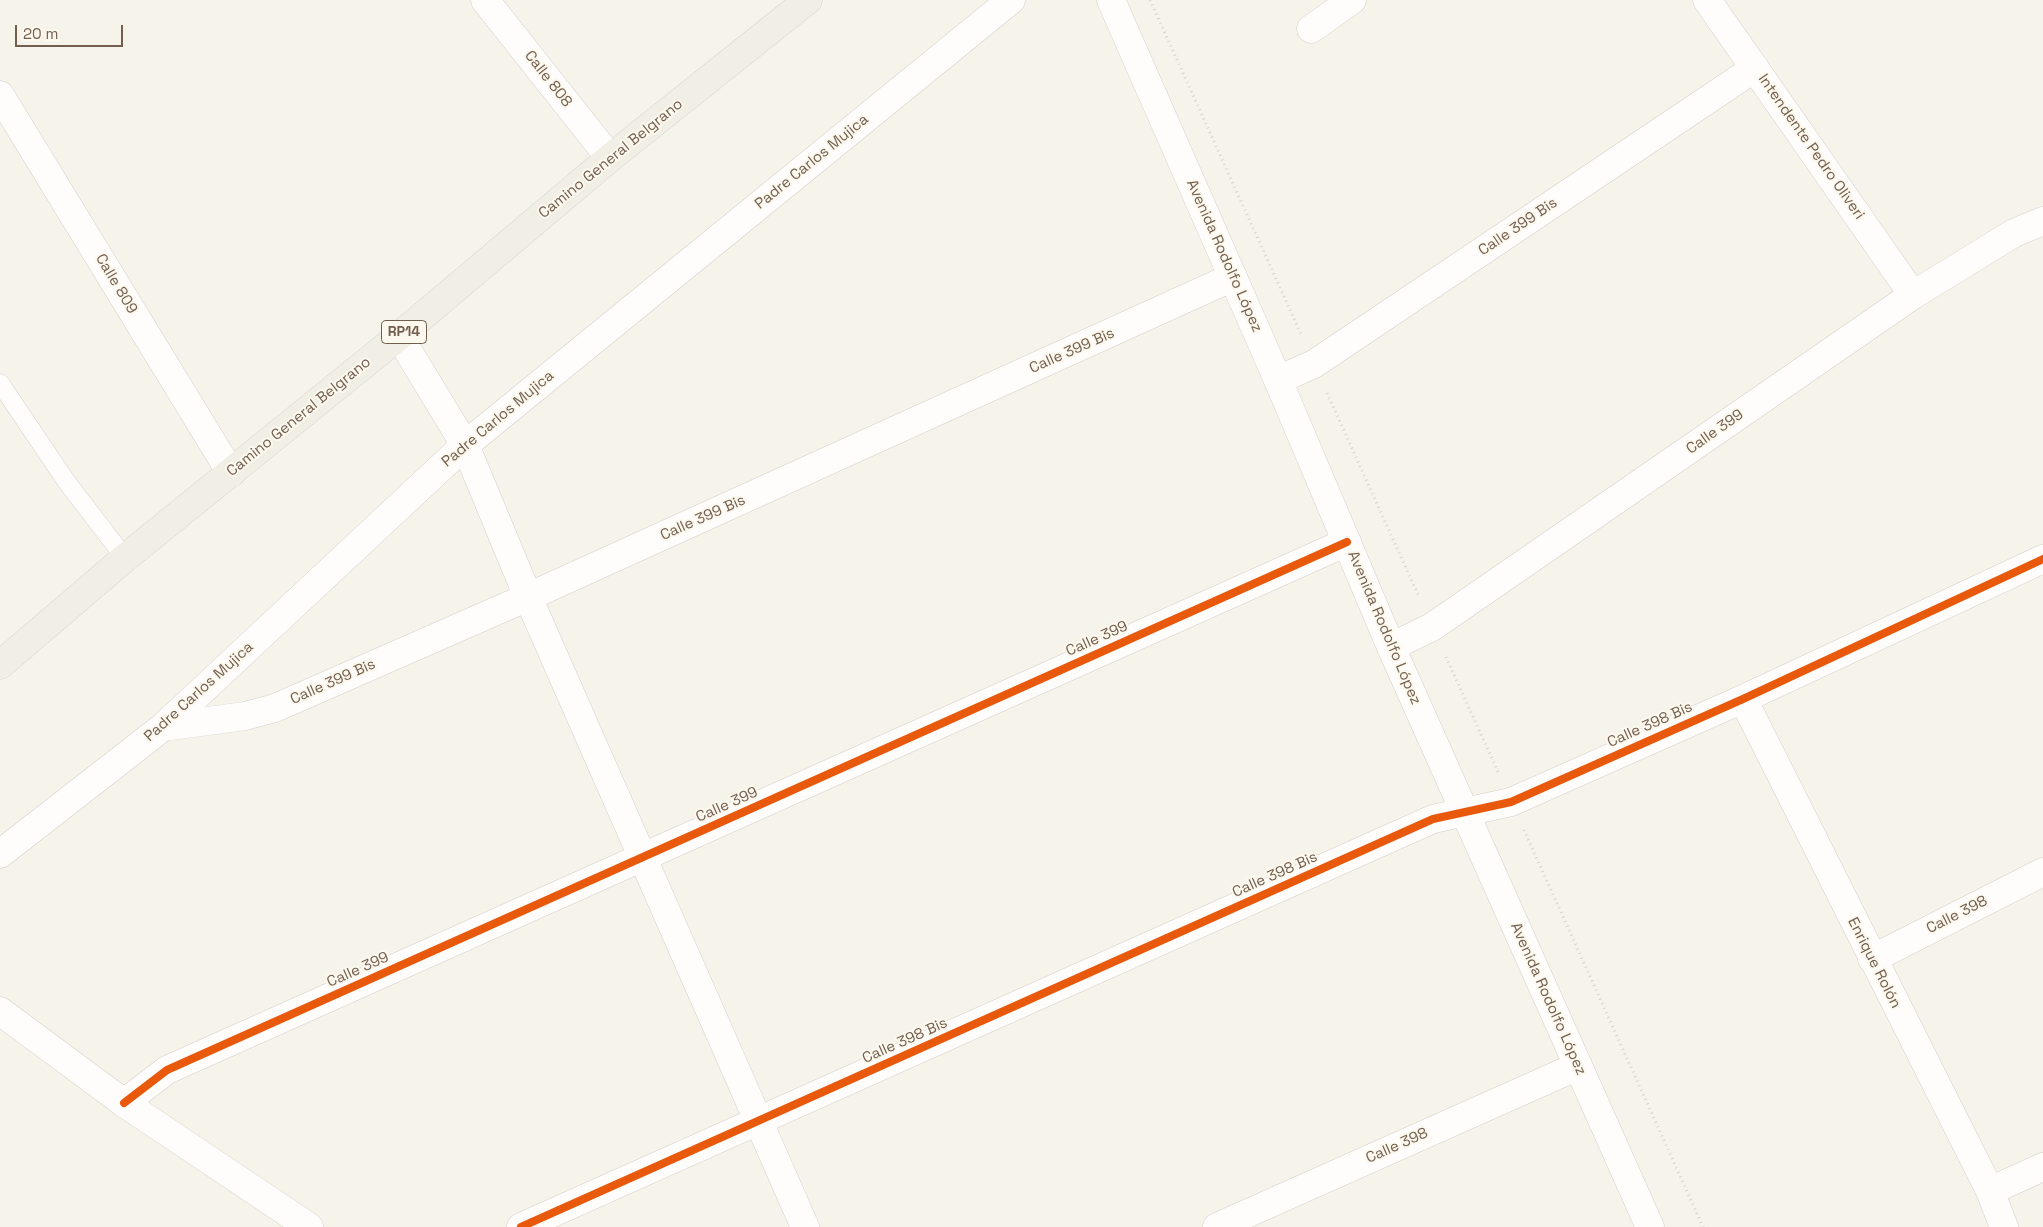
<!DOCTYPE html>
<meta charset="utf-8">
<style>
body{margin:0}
#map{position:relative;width:2043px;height:1227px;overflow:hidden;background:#f6f3eb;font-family:"Space Grotesk",sans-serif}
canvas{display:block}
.scale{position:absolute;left:15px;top:25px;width:108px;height:22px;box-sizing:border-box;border:2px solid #715e4f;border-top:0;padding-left:6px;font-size:15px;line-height:18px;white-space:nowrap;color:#715e4f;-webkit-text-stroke:4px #fdf8ed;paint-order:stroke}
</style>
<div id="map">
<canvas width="2043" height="1227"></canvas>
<div class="scale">20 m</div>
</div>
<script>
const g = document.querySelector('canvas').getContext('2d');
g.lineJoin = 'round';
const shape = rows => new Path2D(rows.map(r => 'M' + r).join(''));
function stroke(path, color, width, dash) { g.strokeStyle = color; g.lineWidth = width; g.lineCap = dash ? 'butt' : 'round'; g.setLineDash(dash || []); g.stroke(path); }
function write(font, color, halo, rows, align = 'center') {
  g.font = font + ' "Space Grotesk",sans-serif'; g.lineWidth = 4; g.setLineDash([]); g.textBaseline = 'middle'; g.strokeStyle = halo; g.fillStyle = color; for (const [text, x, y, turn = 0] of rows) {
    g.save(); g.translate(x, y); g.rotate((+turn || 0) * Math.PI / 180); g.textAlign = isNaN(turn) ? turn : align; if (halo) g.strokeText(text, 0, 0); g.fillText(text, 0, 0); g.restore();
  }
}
const service = shape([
 [0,383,66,481,125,558]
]);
const minor = shape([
 [485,0,610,158],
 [1707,0,1913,295],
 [1311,29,1352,0],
 [0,95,231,473],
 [399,336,465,445,528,597,805,1227],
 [1278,380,1314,364,1755,68],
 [1391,647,1432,627,1913,295,2014,233,2043,221],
 [1743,699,1990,1191,2004,1227],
 [163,727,245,716,275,708,528,597,1233,277],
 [0,854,163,727,465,445,1011,0],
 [1872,959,2043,872],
 [0,1011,124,1103,309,1227],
 [124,1103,167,1070,1347,542],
 [1990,1191,2043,1167],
 [521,1227,1433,819,1511,802,1743,699,2043,559],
 [1217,1227,1578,1066]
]);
const tertiary = shape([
 [1111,0,1278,380,1391,647,1650,1227]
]);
const primary = shape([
 [0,665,125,558,399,336,610,158,808,0]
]);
stroke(service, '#d4cfc9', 19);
stroke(minor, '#d4cfc9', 29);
stroke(tertiary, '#d4cfc9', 29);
stroke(primary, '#d4cec7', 29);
stroke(shape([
 [1150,0,1301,334],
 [1327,393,1419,597],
 [1446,657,1498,772],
 [1524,830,1703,1227]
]), '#d7d1cb', 3, [1, 4]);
stroke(service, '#fefdfc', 18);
stroke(minor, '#fefdfc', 28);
stroke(tertiary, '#fefdfc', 28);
stroke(primary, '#f1eee6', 28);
stroke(shape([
 [124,1103,167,1070,1347,542],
 [521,1227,1433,819,1511,802,1743,699,2043,559]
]), '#e8590c', 8);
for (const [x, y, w] of [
 [404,332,45]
]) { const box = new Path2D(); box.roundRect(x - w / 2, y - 11.5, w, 23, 4); g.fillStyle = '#fdf8ed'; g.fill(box); stroke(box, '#715e4f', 1); }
write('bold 14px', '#715e4f', null, [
 ["RP14",404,332]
]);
write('15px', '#715e4f', '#fdf8ed', [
 ["Calle 808",548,79,52],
 ["Intendente Pedro Oliveri",1811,147,55],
 ["Camino General Belgrano",611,159,-39],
 ["Padre Carlos Mujica",812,162,-39],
 ["Calle 399 Bis",1518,227,-34],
 ["Avenida Rodolfo López",1224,256,66],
 ["Calle 809",116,284,59],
 ["Calle 399 Bis",1072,351,-24],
 ["Camino General Belgrano",299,417,-39],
 ["Padre Carlos Mujica",498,419,-40],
 ["Calle 399",1715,432,-35],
 ["Calle 399 Bis",703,518,-24],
 ["Avenida Rodolfo López",1384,628,67],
 ["Calle 399",1097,639,-24],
 ["Calle 399 Bis",333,682,-24],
 ["Padre Carlos Mujica",199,692,-42],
 ["Calle 398 Bis",1650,725,-24],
 ["Calle 399",727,805,-24],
 ["Calle 398 Bis",1275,875,-24],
 ["Calle 398",1957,915,-27],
 ["Enrique Rolón",1874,963,63],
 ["Calle 399",358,970,-24],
 ["Avenida Rodolfo López",1548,999,66],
 ["Calle 398 Bis",905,1041,-24],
 ["Calle 398",1397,1146,-24]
]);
</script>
